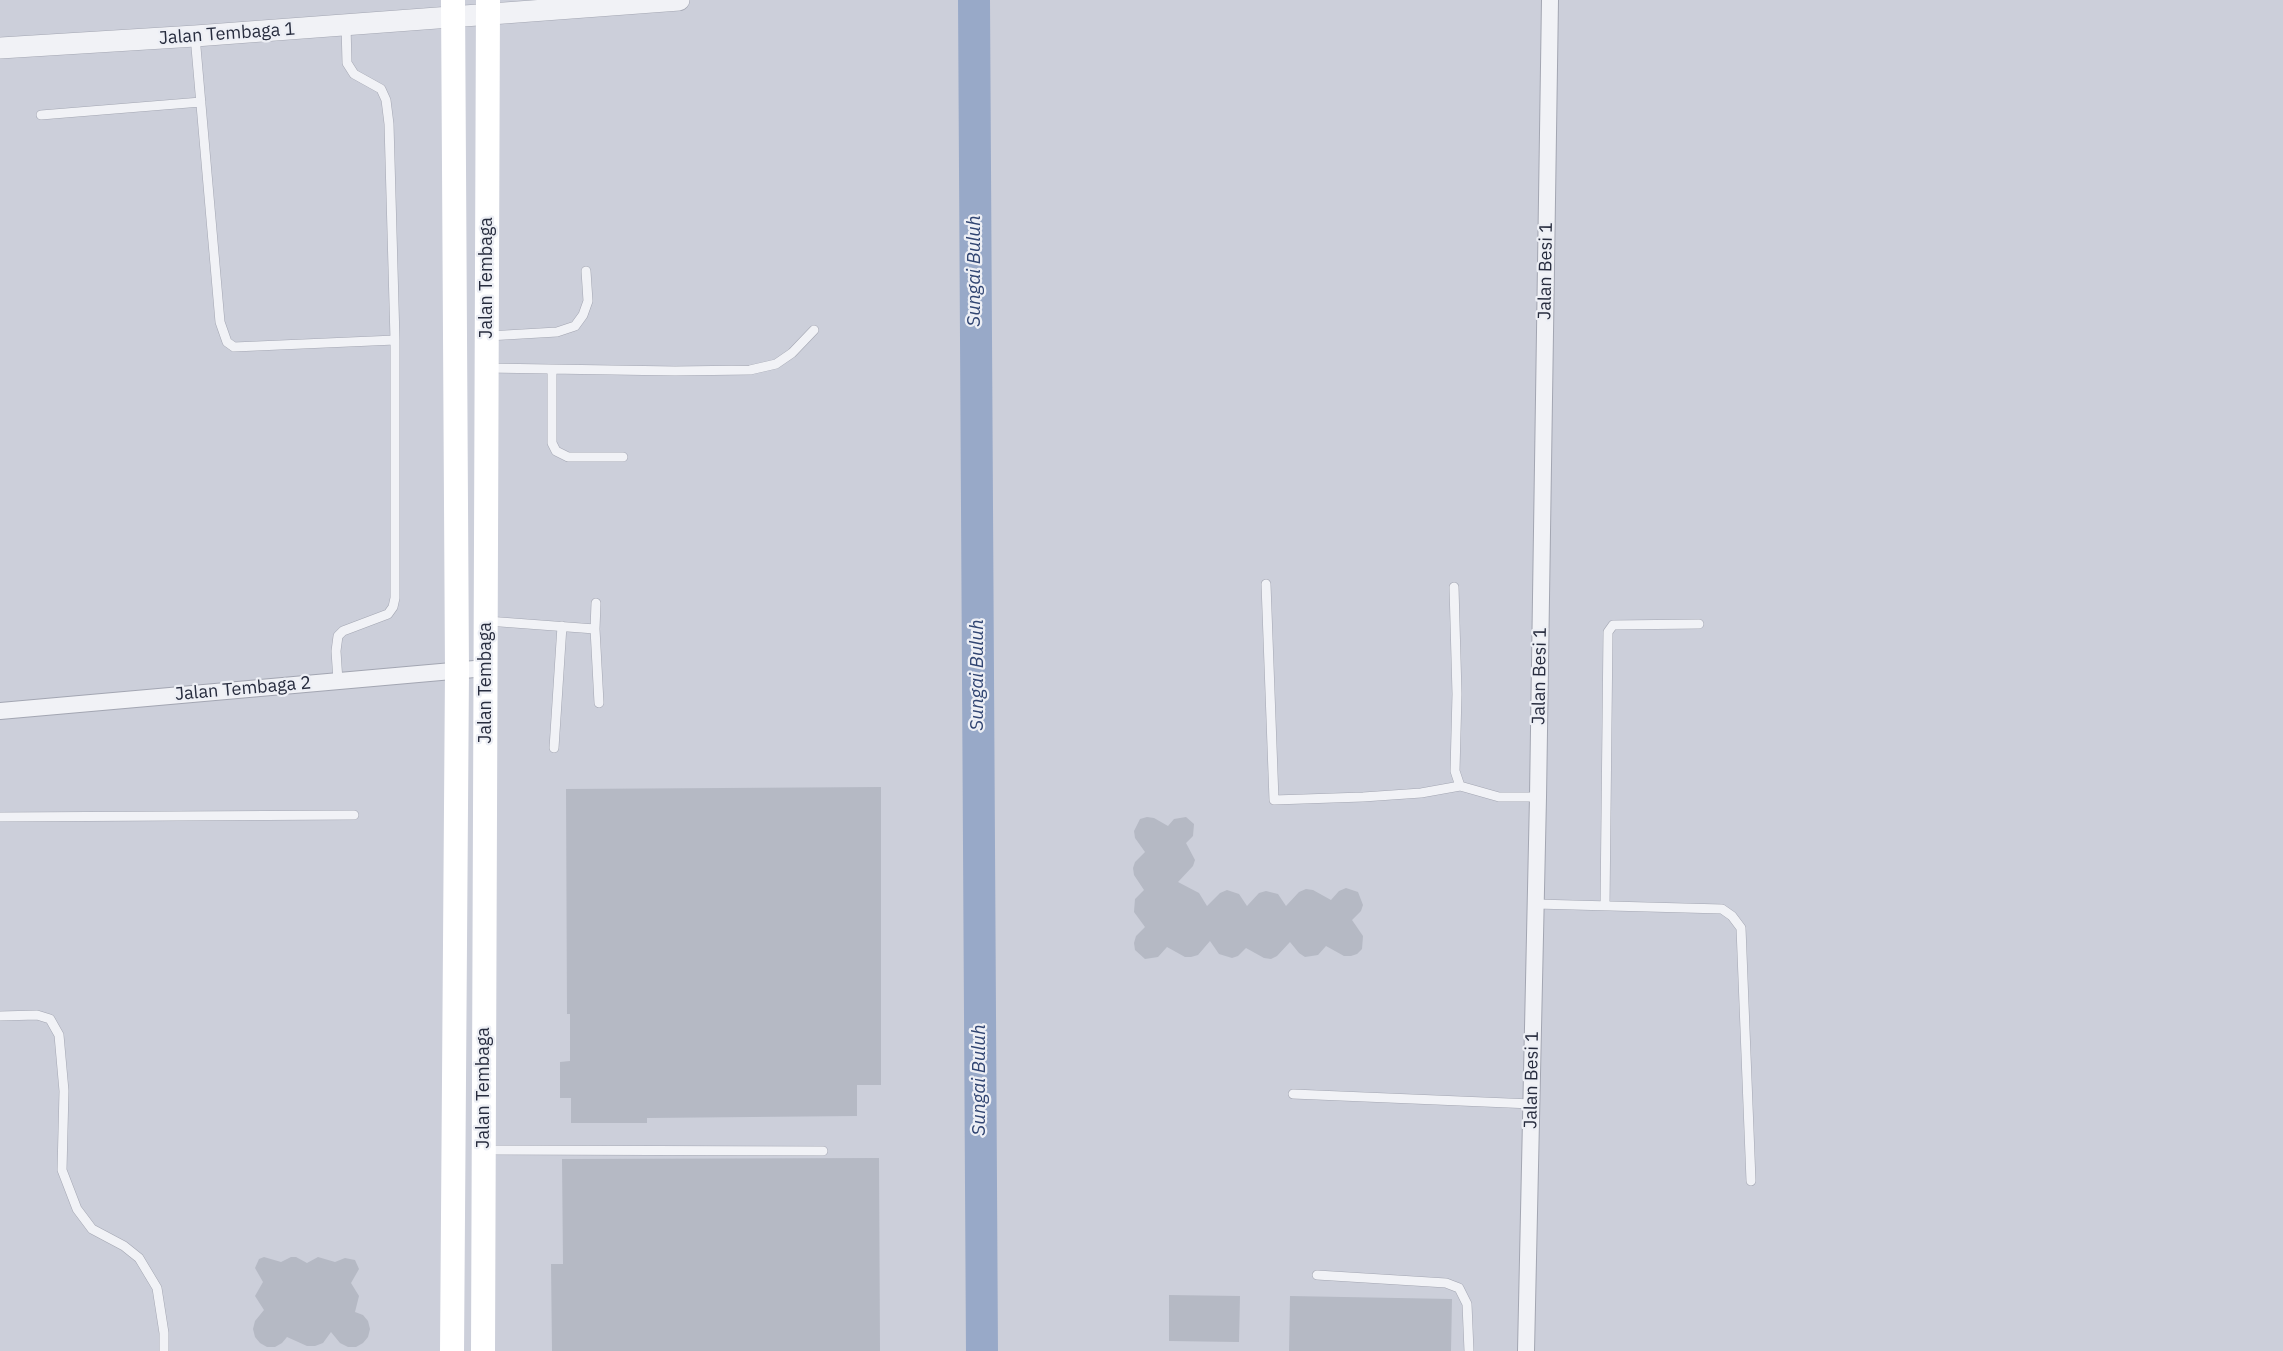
<!DOCTYPE html>
<style>
body{margin:0}
canvas{display:block;background:#dee0e8}
</style>
<canvas width="2283" height="1351"></canvas>
<script>
const g = document.querySelector('canvas').getContext('2d');
g.lineJoin = 'round';
function paint(path, color) { g.fillStyle = color; g.fill(path, 'evenodd'); }
const shape = rows => new Path2D(rows.map(r => 'M' + r).join(''));
function stroke(path, color, width, dash) { g.strokeStyle = color; g.lineWidth = width; g.lineCap = dash ? 'butt' : 'round'; g.setLineDash(dash || []); g.stroke(path); }
function write(font, color, halo, rows, align = 'center') {
  g.font = font + ' "IBM Plex Sans",sans-serif'; g.lineWidth = 4.5; g.setLineDash([]); g.textBaseline = 'middle'; g.strokeStyle = halo; g.fillStyle = color; for (const [text, x, y, turn = 0] of rows) {
    g.save(); g.translate(x, y); g.rotate((+turn || 0) * Math.PI / 180); g.textAlign = isNaN(turn) ? turn : align; if (halo) g.strokeText(text, 0, 0); g.fillText(text, 0, 0); g.restore();
  }
}
paint(shape([
 [0,0,2283,0,2283,1351,0,1351]
]), '#cccfda');
stroke(shape([
 [974,0,982,1351]
]), '#98a9c8', 32);
paint(shape([
 [881,787,881,1085,857,1085,857,1116,647,1118,647,1123,571,1123,571,1098,560,1098,560,1062,570,1061,570,1014,567,1014,566,789],
 [1147,817,1154,818,1168,826,1174,819,1186,817,1194,824,1193,836,1186,843,1195,860,1193,866,1178,882,1199,893,1207,906,1220,893,1227,890,1239,894,1247,906,1259,893,1266,891,1278,894,1286,906,1299,892,1306,889,1313,890,1331,900,1339,891,1346,888,1358,892,1363,905,1361,911,1352,920,1363,936,1362,949,1357,954,1351,956,1344,956,1326,946,1318,955,1305,957,1299,953,1290,942,1277,956,1271,959,1264,958,1246,948,1238,956,1232,958,1219,954,1210,941,1198,955,1191,957,1185,957,1167,947,1158,957,1145,959,1135,950,1134,943,1136,936,1145,927,1134,912,1135,899,1144,890,1134,875,1133,868,1135,862,1145,852,1135,838,1134,831,1140,819],
 [879,1158,880,1351,552,1351,551,1264,563,1264,562,1159],
 [264,1257,281,1262,291,1257,296,1257,307,1263,318,1257,335,1262,345,1258,355,1260,359,1269,351,1283,359,1296,355,1312,363,1315,368,1321,370,1329,368,1337,363,1343,356,1347,348,1347,340,1343,331,1332,323,1343,315,1346,307,1346,287,1337,282,1343,275,1347,267,1347,260,1343,255,1337,253,1329,255,1321,264,1310,255,1296,263,1282,255,1268,259,1259],
 [1169,1295,1240,1296,1239,1342,1169,1341],
 [1290,1296,1452,1299,1451,1351,1289,1351]
]), '#b5b9c4');
const service = shape([
 [195,36,220,322,227,342,234,347,395,340],
 [41,115,201,102],
 [488,336,557,332,575,326,583,315,588,301,586,271],
 [487,368,675,371,750,370,776,364,792,353,814,330],
 [552,370,552,443,556,451,568,457,623,457],
 [1266,584,1274,800,1363,797,1421,793,1460,786],
 [1454,587,1457,694,1455,771,1460,786,1499,797,1538,797],
 [487,621,595,629,599,703],
 [595,629,596,603],
 [338,681,336,651,338,636,343,631,388,614,393,607,395,598,395,340,389,124,386,100,381,89,354,74,347,63,346,25],
 [554,748,562,626],
 [0,817,354,815],
 [1536,904,1722,909,1732,916,1741,928,1751,1181],
 [1605,906,1608,632,1613,625,1699,624],
 [0,1016,37,1015,50,1019,59,1035,64,1091,62,1170,77,1209,92,1229,124,1246,139,1258,157,1288,164,1333,164,1351],
 [1293,1094,1532,1104],
 [484,1150,823,1151],
 [1317,1275,1446,1283,1459,1288,1467,1304,1469,1351]
]);
const minor = shape([
 [0,711,486,668],
 [1526,1351,1538,797,1550,0]
]);
const tertiary = shape([
 [0,48,195,36,679,0]
]);
stroke(service, '#a3a6b2', 10);
stroke(minor, '#a3a6b2', 18);
stroke(tertiary, '#a3a6b2', 22);
stroke(service, '#f1f2f6', 9);
stroke(minor, '#f1f2f6', 16);
stroke(tertiary, '#f1f2f6', 21);
stroke(shape([
 [452,1351,457,671,453,0],
 [483,1351,488,0]
]), '#fff', 24);
write('18px', '#272c3e', '#edeff5', [
 ["Jalan Tembaga 1",227,34,-4],
 ["Jalan Besi 1",1546,271,-89],
 ["Jalan Tembaga",487,278,-90],
 ["Jalan Besi 1",1540,676,-89],
 ["Jalan Tembaga",486,683,-90],
 ["Jalan Tembaga 2",243,689,-5],
 ["Jalan Besi 1",1532,1080,-89],
 ["Jalan Tembaga",484,1088,-90]
]);
write('italic 19px', '#314572', '#edeff5', [
 ["Sungai Buluh",975,271,-90],
 ["Sungai Buluh",978,675,-90],
 ["Sungai Buluh",980,1080,-90]
]);
</script>
